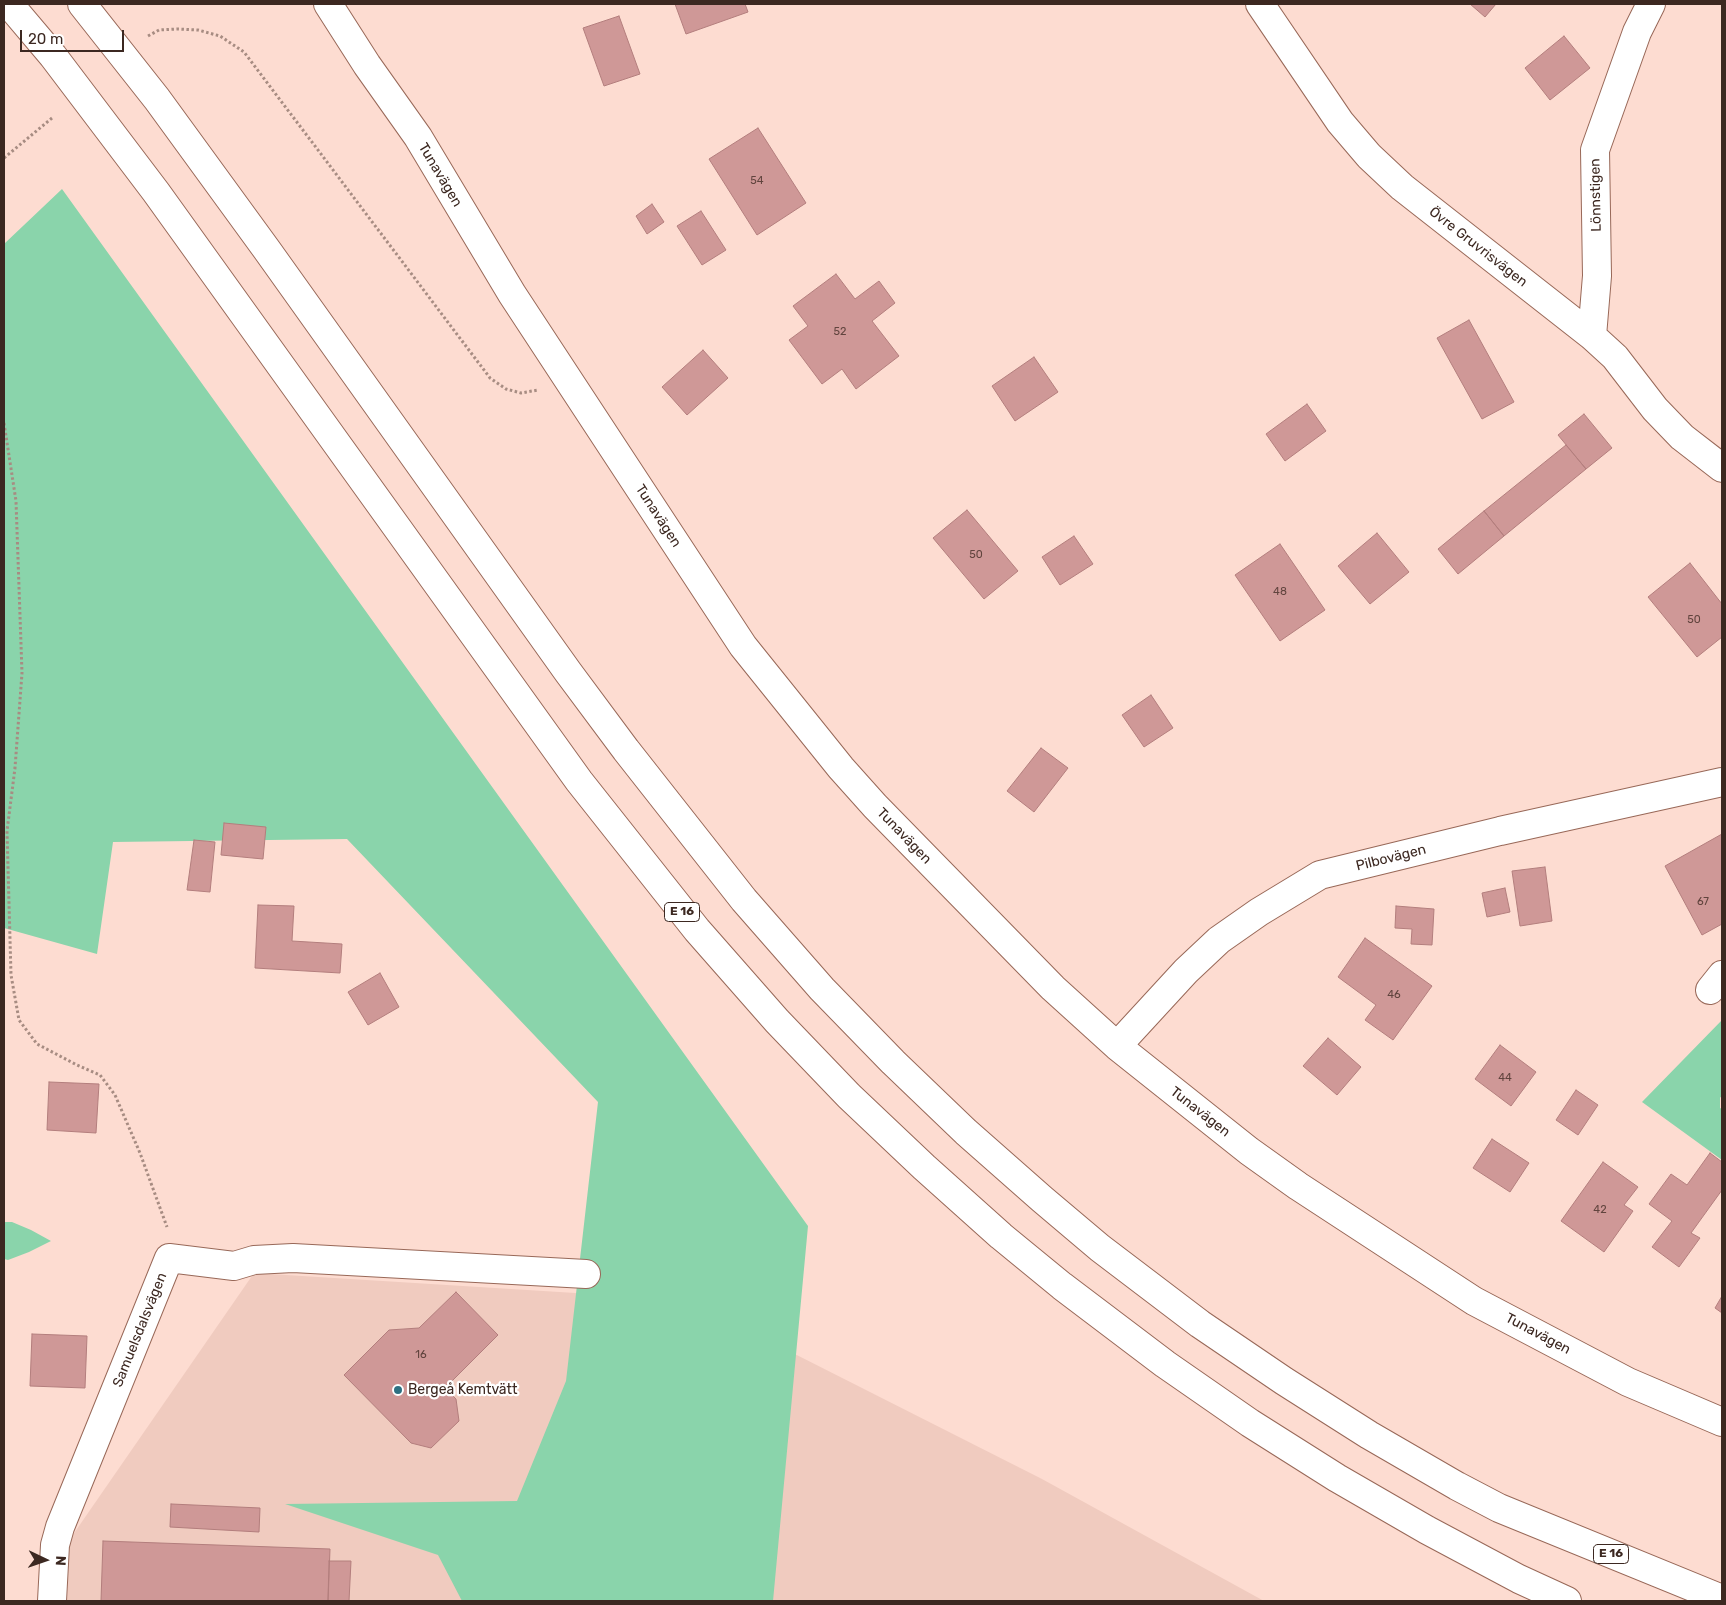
<!DOCTYPE html>
<meta charset="utf-8">
<style>
body{margin:0}
#map{position:relative;width:1726px;height:1605px;overflow:hidden;background:#fddcd1;font-family:Rubik,sans-serif}
canvas{display:block}
.frame{position:absolute;inset:0;border:5px solid #3c2821;pointer-events:none}
.north{position:absolute;left:20px;top:1535px;width:50px;height:50px;-webkit-text-stroke:4px #fff;paint-order:stroke;rotate:93deg;font-size:14px;font-weight:700;line-height:20px;text-align:center;color:#3c2821}
.north::after{content:'';display:block;margin:auto;width:18px;height:22px;background:#3c2821;clip-path:polygon(50% 0,100% 100%,50% 72%,0 100%)}
.scale{position:absolute;left:20px;top:30px;width:104px;height:22px;box-sizing:border-box;border:2px solid #3c2821;border-top:0;padding-left:6px;font-size:15px;line-height:18px;white-space:nowrap;color:#3c2821;-webkit-text-stroke:4px #fff;paint-order:stroke}
</style>
<div id="map">
<canvas width="1726" height="1605"></canvas>
<div class="frame"></div>
<div class="north">N</div>
<div class="scale">20 m</div>
</div>
<script>
const g = document.querySelector('canvas').getContext('2d');
g.lineJoin = 'round';
function paint(path, color) { g.fillStyle = color; g.fill(path, 'evenodd'); }
const shape = rows => new Path2D(rows.map(r => 'M' + r).join(''));
function stroke(path, color, width, dash) { g.strokeStyle = color; g.lineWidth = width; g.lineCap = dash ? 'butt' : 'round'; g.setLineDash(dash || []); g.stroke(path); }
function write(font, color, halo, rows, align = 'center') {
  g.font = font + ' Rubik,sans-serif'; g.lineWidth = 4.5; g.setLineDash([]); g.textBaseline = 'middle'; g.strokeStyle = halo; g.fillStyle = color; for (const [text, x, y, turn = 0] of rows) {
    g.save(); g.translate(x, y); g.rotate((+turn || 0) * Math.PI / 180); g.textAlign = isNaN(turn) ? turn : align; if (halo) g.strokeText(text, 0, 0); g.fillText(text, 0, 0); g.restore();
  }
}
paint(shape([
 [254,1273,688,1300,1042,1479,1264,1601,67,1601,70,1539]
]), '#f0cbbf');
paint(shape([
 [62,189,808,1226,773,1601,462,1601,438,1555,285,1504,517,1501,566,1381,598,1102,347,839,113,842,97,954,4,928,4,244],
 [1722,1020,1722,1098,1720,1097,1720,1108,1722,1109,1722,1160,1642,1102],
 [4,1222,12,1222,31,1230,51,1241,29,1252,8,1260,4,1259]
]), '#8ad4ab');
const building = shape([
 [675,4,745,4,748,12,686,34,675,4],
 [1470,4,1496,4,1485,17,1470,4],
 [619,16,640,74,604,86,583,28,619,16],
 [1564,36,1590,68,1550,100,1525,68,1564,36],
 [758,128,806,203,757,235,709,159,758,128],
 [652,204,664,222,647,234,636,216,652,204],
 [701,211,726,250,702,265,677,226,701,211],
 [836,274,855,299,879,281,895,303,872,321,899,356,856,389,842,369,822,384,789,340,808,326,793,306,836,274],
 [1469,320,1514,402,1482,419,1437,338,1469,320],
 [703,350,728,378,687,415,662,387,703,350],
 [1034,357,1058,392,1015,421,992,386,1034,357],
 [1307,404,1326,431,1285,461,1266,434,1307,404],
 [1584,414,1612,448,1586,469,1558,435,1584,414],
 [1566,445,1586,469,1504,536,1484,511,1566,445],
 [967,510,1018,571,984,599,933,538,967,510],
 [1484,511,1504,536,1458,574,1438,549,1484,511],
 [1377,533,1409,572,1370,604,1338,566,1377,533],
 [1074,536,1093,564,1060,585,1042,557,1074,536],
 [1280,544,1325,610,1280,641,1235,575,1280,544],
 [1690,563,1722,604,1722,637,1697,657,1648,597,1690,563],
 [1151,695,1173,728,1144,747,1122,715,1151,695],
 [1041,748,1068,768,1034,812,1007,791,1041,748],
 [224,823,266,827,263,859,221,855,224,823],
 [1722,834,1722,924,1702,935,1665,866,1722,834],
 [194,840,215,842,210,892,187,890,194,840],
 [1545,867,1552,921,1520,926,1512,871,1545,867],
 [1505,888,1510,912,1487,917,1482,893,1505,888],
 [258,905,294,906,292,941,342,944,340,973,255,968,258,905],
 [1396,906,1434,909,1432,945,1411,944,1412,929,1395,928,1396,906],
 [1365,938,1432,986,1393,1040,1365,1020,1376,1005,1338,977,1365,938],
 [380,973,399,1007,368,1025,348,992,380,973],
 [1328,1038,1361,1067,1337,1095,1303,1066,1328,1038],
 [1500,1045,1536,1072,1511,1106,1475,1079,1500,1045],
 [49,1082,99,1084,96,1133,47,1130,49,1082],
 [1576,1090,1598,1105,1578,1135,1556,1120,1576,1090],
 [1492,1139,1529,1163,1510,1192,1473,1168,1492,1139],
 [1710,1153,1722,1162,1722,1190,1691,1233,1700,1238,1679,1267,1652,1247,1672,1221,1649,1204,1671,1174,1687,1185,1710,1153],
 [1603,1162,1638,1187,1624,1205,1633,1211,1604,1252,1561,1221,1603,1162],
 [456,1292,498,1335,445,1388,456,1399,459,1421,431,1448,411,1443,344,1375,389,1330,419,1328,456,1292],
 [1722,1296,1722,1313,1715,1308,1722,1296],
 [32,1334,87,1336,85,1388,30,1386,32,1334],
 [171,1504,260,1508,259,1532,170,1527,171,1504],
 [103,1541,330,1549,328,1601,101,1601,103,1541],
 [329,1561,351,1561,349,1601,328,1601,329,1561]
]);
paint(building, '#cf9897');
stroke(building, '#b37e7d', 1);
const minor = shape([
 [328,4,367,65,418,137,512,294,743,646,841,768,875,806,1053,988,1117,1046,1249,1151,1298,1186,1474,1301,1628,1382,1722,1422],
 [1260,4,1340,122,1369,156,1402,187,1592,336,1615,357,1655,409,1682,437,1722,468],
 [1592,336,1597,276,1595,150,1637,32,1651,4],
 [1710,990,1722,975],
 [1117,1046,1186,971,1219,940,1259,912,1320,875,1500,831,1722,782],
 [52,1601,55,1545,60,1527,169,1258,234,1266,254,1260,293,1258,586,1274]
]);
const highway = shape([
 [9,4,53,56,156,192,579,781,697,930,777,1021,849,1096,924,1167,1001,1236,1062,1286,1165,1364,1250,1423,1337,1478,1427,1530,1519,1579,1567,1601],
 [82,4,157,99,267,250,568,672,626,750,744,900,822,989,893,1062,966,1132,1042,1199,1100,1248,1200,1324,1284,1381,1369,1435,1457,1486,1499,1508,1722,1599]
]);
stroke(minor, '#986858', 30);
stroke(highway, '#986858', 30);
stroke(shape([
 [148,36,159,30,178,29,198,30,220,36,244,52,490,378,506,389,521,393,538,390],
 [4,158,52,118],
 [4,423,16,501,22,673,15,768,7,831,11,975,19,1020,37,1044,77,1065,100,1075,115,1095,140,1153,167,1227]
]), '#a78c82', 3, [2.5, 2.5]);
stroke(minor, '#fff', 28);
stroke(highway, '#fff', 28);
for (const [x, y, r, color] of [
 [398,1390,5,"#2e7082"]
]) { const dot = new Path2D(); dot.arc(x, y, r, 0, 2 * Math.PI); g.fillStyle = color; g.fill(dot); stroke(dot, '#fff', 2); }
write('11px', '#61443e', null, [
 ["54",757,181],
 ["52",840,332],
 ["50",976,555],
 ["48",1280,592],
 ["50",1694,620],
 ["67",1703,902],
 ["46",1394,995],
 ["44",1505,1078],
 ["42",1600,1210],
 ["16",421,1355]
]);
for (const [x, y, w] of [
 [682,912,35],
 [1611,1554,35]
]) { const box = new Path2D(); box.roundRect(x - w / 2, y - 9.5, w, 19, 4); g.fillStyle = '#fff'; g.fill(box); stroke(box, '#3c2821', 1); }
write('bold 12px', '#3c2821', null, [
 ["E 16",682,912],
 ["E 16",1611,1554]
]);
write('14px', '#3c2821', '#fff', [
 ["Tunavägen",440,175,59],
 ["Lönnstigen",1596,195,-91],
 ["Övre Gruvrisvägen",1478,247,38],
 ["Tunavägen",658,516,57],
 ["Tunavägen",904,836,46],
 ["Pilbovägen",1391,858,-14],
 ["Tunavägen",1200,1112,38],
 ["Samuelsdalsvägen",140,1330,-68],
 ["Tunavägen",1538,1334,28]
]);
write('14px', '#3c2821', '#fff', [
 ["Bergeå Kemtvätt",408,1390]
], 'left');
</script>
